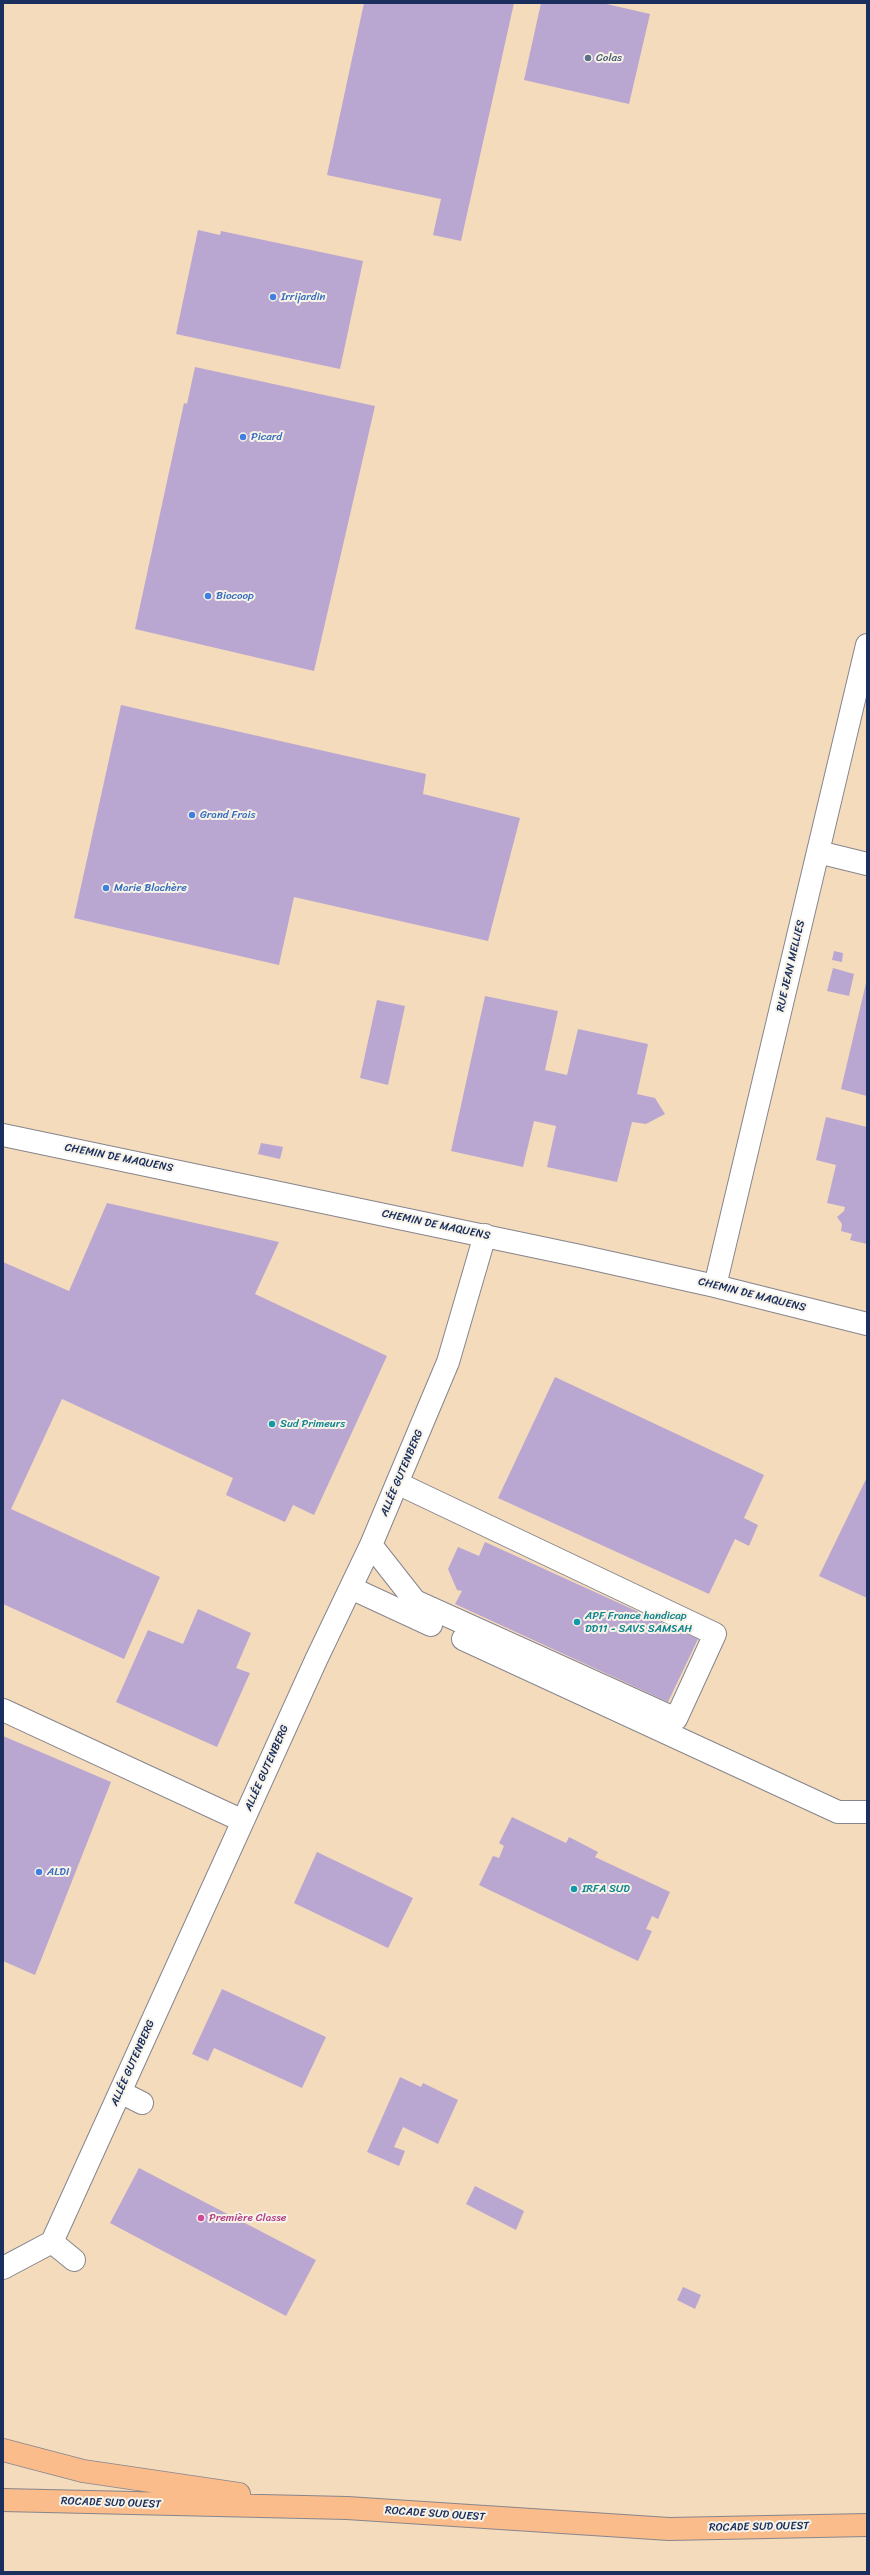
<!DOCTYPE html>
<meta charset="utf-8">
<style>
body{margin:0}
#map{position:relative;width:870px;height:2575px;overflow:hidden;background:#f3dbbc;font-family:Sriracha,sans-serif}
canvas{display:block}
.frame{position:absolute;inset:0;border:4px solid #1b2f5e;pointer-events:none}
</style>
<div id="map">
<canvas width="870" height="2575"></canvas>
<div class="frame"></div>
</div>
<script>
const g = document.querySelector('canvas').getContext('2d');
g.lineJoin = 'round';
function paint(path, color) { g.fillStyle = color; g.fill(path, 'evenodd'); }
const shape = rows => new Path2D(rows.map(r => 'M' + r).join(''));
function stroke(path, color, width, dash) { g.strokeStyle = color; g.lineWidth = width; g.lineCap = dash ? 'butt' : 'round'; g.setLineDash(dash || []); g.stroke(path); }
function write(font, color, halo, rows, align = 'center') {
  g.font = font + ' Sriracha,sans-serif'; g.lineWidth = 4; g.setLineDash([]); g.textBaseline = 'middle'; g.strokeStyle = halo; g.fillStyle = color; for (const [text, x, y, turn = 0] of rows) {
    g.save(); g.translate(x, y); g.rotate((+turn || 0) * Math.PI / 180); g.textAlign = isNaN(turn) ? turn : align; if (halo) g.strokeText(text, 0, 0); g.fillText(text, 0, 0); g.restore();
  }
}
paint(shape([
 [364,3,514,3,461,241,433,235,441,199,327,175],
 [541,3,602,3,650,14,629,104,524,80],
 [198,230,220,235,221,231,363,261,340,369,176,334],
 [195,367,375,406,314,671,135,629,184,403,187,404],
 [121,705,426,774,423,794,520,818,488,941,294,897,279,965,74,918],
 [834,951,843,953,842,962,832,960],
 [833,968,854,974,849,996,827,991],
 [866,983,867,983,867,1096,841,1089],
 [485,996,558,1011,545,1070,567,1075,578,1029,648,1044,637,1094,655,1098,665,1114,646,1124,632,1122,617,1182,547,1167,556,1126,534,1121,523,1167,451,1151],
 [377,1000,405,1006,388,1085,360,1078],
 [826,1117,867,1127,867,1244,850,1240,852,1234,841,1231,842,1224,837,1217,844,1211,845,1207,827,1203,836,1165,816,1160],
 [261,1143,283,1147,280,1159,258,1154],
 [107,1203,279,1242,255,1294,387,1356,314,1515,293,1505,285,1522,226,1495,233,1478,62,1399,11,1509,160,1577,124,1659,3,1604,3,1262,69,1291],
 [555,1377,764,1475,744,1518,758,1525,749,1546,735,1539,709,1594,498,1498],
 [867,1477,867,1598,819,1576],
 [485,1542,698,1639,668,1702,455,1604,462,1591,457,1590,448,1569,458,1547,479,1556],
 [198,1609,251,1633,236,1668,250,1673,217,1747,116,1702,148,1630,183,1644],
 [3,1736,111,1782,35,1975,3,1961],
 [512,1817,566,1843,569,1837,598,1852,595,1857,670,1892,658,1919,652,1916,646,1929,652,1931,638,1961,479,1885,493,1856,499,1858,504,1846,499,1843],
 [317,1852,413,1898,388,1948,294,1903],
 [222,1989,326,2037,302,2088,214,2048,208,2061,192,2054],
 [400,2077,421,2087,423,2083,458,2100,438,2144,403,2127,394,2147,405,2151,399,2166,367,2152],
 [139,2168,316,2260,286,2316,110,2223],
 [475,2186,524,2211,516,2230,466,2204],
 [683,2287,701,2295,695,2309,677,2300]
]), '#baa7d1');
const minor = shape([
 [818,852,867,864],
 [3,1135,580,1256,715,1286,867,1324],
 [715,1286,867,645],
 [371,1545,415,1601,676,1719,715,1634,397,1483],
 [351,1588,431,1625],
 [463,1639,838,1812,867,1812],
 [3,1710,243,1821],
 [120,2092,142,2103],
 [52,2242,74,2260],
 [3,2268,52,2242,316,1660,371,1545,448,1362,485,1235]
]);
const major = shape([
 [3,2450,83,2471,239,2494],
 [3,2500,347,2508,669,2529,867,2525]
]);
stroke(minor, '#87858d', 24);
stroke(major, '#87858d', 24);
stroke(minor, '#fff', 22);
stroke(major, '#fabc8b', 22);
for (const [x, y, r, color] of [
 [588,58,4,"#5c6f8a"],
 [273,297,4,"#3f7fe0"],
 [243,437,4,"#3f7fe0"],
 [208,596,4,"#3f7fe0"],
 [192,815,4,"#3f7fe0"],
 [106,888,4,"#3f7fe0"],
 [272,1424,4,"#0f9aa8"],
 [577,1622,4,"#0f9aa8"],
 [39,1872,4,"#3f7fe0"],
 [574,1889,4,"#0f9aa8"],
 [201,2218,4,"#d1479c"]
]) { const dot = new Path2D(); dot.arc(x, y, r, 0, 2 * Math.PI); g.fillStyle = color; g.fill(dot); stroke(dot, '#f7f3e8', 1.5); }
write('11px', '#4e5e75', '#f7f3e8', [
 ["Colas",596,58]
], 'left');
write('11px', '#366cbe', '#f7f3e8', [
 ["Irrijardin",281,297],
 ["Picard",251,437],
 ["Biocoop",216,596],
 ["Grand Frais",200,815],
 ["Marie Blachère",114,888],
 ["ALDI",47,1872]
], 'left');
write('11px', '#1b2f5e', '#f7f3e8', [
 ["RUE JEAN MELLIES",791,966,-77],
 ["CHEMIN DE MAQUENS",119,1158,11],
 ["CHEMIN DE MAQUENS",436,1225,12],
 ["CHEMIN DE MAQUENS",752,1295,14],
 ["ALLÉE GUTENBERG",402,1473,-67],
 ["ALLÉE GUTENBERG",267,1768,-66],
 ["ALLÉE GUTENBERG",133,2063,-66],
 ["ROCADE SUD OUEST",111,2503,2],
 ["ROCADE SUD OUEST",435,2514,4],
 ["ROCADE SUD OUEST",759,2527,-1]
]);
write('11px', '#0d838f', '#f7f3e8', [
 ["Sud Primeurs",280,1424],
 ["APF France handicap",585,1616],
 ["DD11 - SAVS SAMSAH",585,1629],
 ["IRFA SUD",582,1889]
], 'left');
write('11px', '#b23c85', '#f7f3e8', [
 ["Première Classe",209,2218]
], 'left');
</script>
